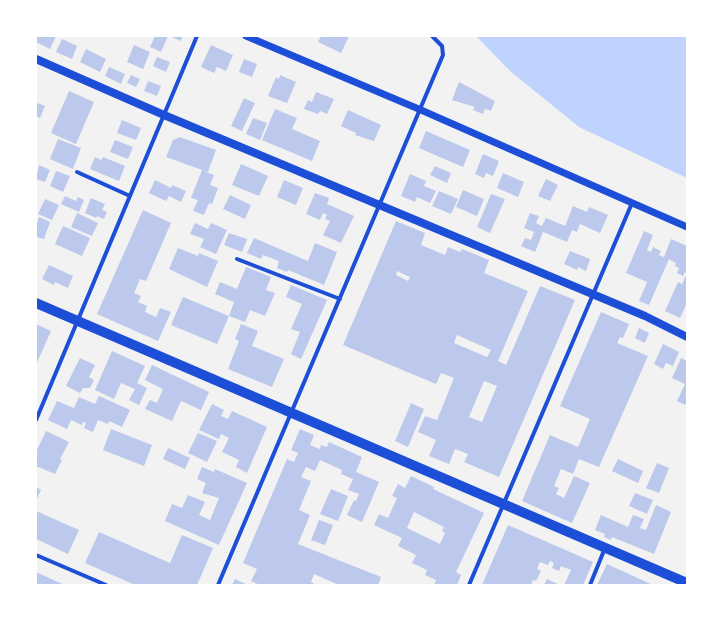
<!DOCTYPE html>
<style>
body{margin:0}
#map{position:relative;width:723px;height:621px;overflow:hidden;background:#f2f2f2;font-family:"Public Sans",sans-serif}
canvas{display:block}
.frame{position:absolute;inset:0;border:37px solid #fff;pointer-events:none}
</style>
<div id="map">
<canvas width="723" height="621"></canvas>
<div class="frame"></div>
</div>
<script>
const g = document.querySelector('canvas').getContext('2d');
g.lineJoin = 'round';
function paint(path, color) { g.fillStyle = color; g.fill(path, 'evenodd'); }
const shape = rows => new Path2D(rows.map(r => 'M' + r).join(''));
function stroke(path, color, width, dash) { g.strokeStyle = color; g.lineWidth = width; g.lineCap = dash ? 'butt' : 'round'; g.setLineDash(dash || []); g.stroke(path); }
paint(shape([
 [476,36,687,36,687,178,579,127,510,71]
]), '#bfd3fe');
paint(shape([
 [37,36,56,36,50,49,36,42],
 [155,36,168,36,161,52,150,47],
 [169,36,183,36,181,41],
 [321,36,349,36,341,53,318,42],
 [62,39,77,46,72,59,56,52],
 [134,45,150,52,143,69,127,62],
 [211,45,233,55,226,71,217,67,214,73,201,67],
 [86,49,106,59,100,72,80,62],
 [157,57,170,62,166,72,153,66],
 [244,59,257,64,252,77,239,72],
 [109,67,125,74,121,84,105,76],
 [131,75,140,79,136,87,127,83],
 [280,75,296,82,287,103,268,96,276,77,279,79],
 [148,81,161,86,157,96,144,91],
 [459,82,495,101,491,111,485,109,483,114,473,110,475,107,452,100],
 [69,91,94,102,76,144,51,133],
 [316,92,334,99,327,114,320,111,318,114,304,109,308,100,312,102],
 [244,98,255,103,242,131,231,126],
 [37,103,45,106,40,118,36,116],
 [275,109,297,118,292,129,320,141,312,161,262,140],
 [348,110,381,125,374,141,355,135,356,133,341,126],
 [253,118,267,123,260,140,246,134],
 [122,120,141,128,136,140,117,133],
 [426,131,470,150,463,167,419,148],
 [180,137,216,150,208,172,203,171,214,175,210,185,218,188,212,204,209,203,204,215,193,211,198,200,191,198,202,170,166,157,173,140],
 [58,139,81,148,73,169,50,159],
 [115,140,133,147,128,159,110,152],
 [483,154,499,161,493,176,486,173,484,178,475,174],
 [95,157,101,160,103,157,125,166,119,181,90,169],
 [241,164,268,176,259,196,232,185],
 [39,165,50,170,45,182,36,179],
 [435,166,451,173,447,183,430,175],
 [56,171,70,176,63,192,50,186],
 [503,173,524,182,518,197,497,188],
 [410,174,426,181,424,186,436,191,430,203,417,197,415,202,401,196],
 [546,179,558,185,550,201,538,196],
 [155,180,171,188,172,185,186,191,181,202,169,196,166,201,149,193],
 [284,180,303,188,296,205,277,197],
 [463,190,484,199,477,216,456,207],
 [439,191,458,199,451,214,432,206],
 [315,193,329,198,327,204,354,216,341,243,323,235,330,221,325,219,327,215,323,213,320,220,306,214],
 [491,194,505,199,490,233,477,227],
 [230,195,251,205,245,219,223,209],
 [65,196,76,201,78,197,84,200,79,212,61,204],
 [91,198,105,204,102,210,107,212,104,219,97,216,96,218,85,213],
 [45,199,59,205,52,220,38,214],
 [573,206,587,212,589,207,608,215,600,233,580,224,577,232,572,230,567,242,543,232,535,252,521,246,525,238,531,240,534,232,524,228,530,213,539,216,536,223,542,226,546,218,565,226],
 [143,210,171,223,146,281,140,279,134,293,141,296,138,302,147,306,145,312,156,317,160,308,171,312,158,341,97,314],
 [77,213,98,223,92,236,71,227],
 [39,217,50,222,44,239,36,237,36,226],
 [396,221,425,233,421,245,445,255,448,247,460,252,462,249,489,260,484,273,528,291,498,361,506,365,540,286,575,300,499,477,464,462,468,454,455,449,449,464,429,456,436,440,418,432,425,416,437,420,454,378,441,373,436,384,343,345],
 [397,271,410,277,408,281,396,275],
 [457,335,491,350,487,357,454,343],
 [484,381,497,386,482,422,469,417],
 [195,223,208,229,211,223,227,230,216,254,200,247,204,239,190,234],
 [63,226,90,238,82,256,55,244],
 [644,231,653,235,647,250,651,252,653,247,661,251,659,255,664,257,671,239,687,246,687,303,680,318,665,311,678,282,682,284,687,273,685,272,683,276,677,273,679,268,675,266,676,263,669,259,649,305,639,301,647,282,626,273],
 [229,233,247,239,242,252,224,245],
 [254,238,308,261,315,243,337,252,324,285,288,270,287,272,277,268,279,261,263,255,261,259,247,253],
 [178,248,198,256,199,253,218,261,207,287,169,269],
 [570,251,590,259,586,271,578,267,577,270,564,264],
 [49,265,73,276,68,288,55,282,54,285,42,279],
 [246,267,271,277,266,290,275,293,265,316,250,310,245,322,229,316,217,344,171,325,183,297,229,316,234,302,215,294,220,282,237,289],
 [291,285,327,300,301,359,291,354,300,332,291,329,302,304,286,297],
 [601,312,629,324,623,338,620,337,617,343,648,356,599,467,579,459,573,474,561,469,554,486,559,488,556,494,564,498,574,476,590,483,572,523,522,501,550,435,578,447,590,419,560,406],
 [36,324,51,331,36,365],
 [241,324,258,331,252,346,284,359,272,387,228,369,239,341,235,339],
 [639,328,649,333,645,343,635,338],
 [663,344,679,352,673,366,666,363,663,369,654,364],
 [112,351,145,366,137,383,147,388,139,405,129,400,135,389,121,383,114,399,95,390],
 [80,358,95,365,89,377,94,380,90,388,83,388,80,393,66,386],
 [681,358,687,361,687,401,685,405,677,401,685,384,672,378],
 [152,365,209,392,201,410,181,401,172,421,145,409,150,400,157,403,163,389,145,380],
 [99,396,130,410,122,427,109,421,108,424,98,420,93,432,84,428,86,423,83,422,82,425,71,420,67,429,48,420,57,401,74,408,79,397,95,404],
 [411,403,424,409,408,447,395,441],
 [212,404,224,410,221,416,228,419,232,411,267,427,247,473,236,467,239,460,222,452,229,438,221,434,219,439,199,430],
 [111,429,152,445,144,466,103,450],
 [300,429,314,435,310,445,320,449,321,445,327,447,329,442,362,457,356,472,379,482,362,522,347,515,354,500,356,501,359,494,348,490,353,479,341,474,342,470,320,460,315,471,306,467,301,477,311,481,299,510,310,515,298,544,381,577,378,585,339,585,314,574,311,582,316,585,260,585,251,581,257,569,243,563,287,459,294,462,298,453,291,450],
 [46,431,69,442,60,459,62,460,55,474,36,466,36,452],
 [198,433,217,441,207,462,188,453],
 [168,448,190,458,185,469,163,459],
 [618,459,643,471,638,483,612,471],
 [657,463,669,468,659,493,646,488],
 [202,467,214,472,215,469,247,483,219,545,165,521,172,504,182,508,188,495,205,502,199,515,210,520,219,498,202,493,206,483,197,479],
 [411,476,434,487,433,489,484,513,456,572,461,575,457,585,434,585,436,580,425,575,427,570,412,563,416,555,398,546,402,538,374,525,379,514,388,518,397,498,392,496,398,484,405,488],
 [414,512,444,527,442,531,445,533,440,544,407,528],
 [36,487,41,490,36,501],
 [331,489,348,496,338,521,320,514],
 [635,493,653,500,647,514,629,506],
 [656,505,671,512,654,554,612,537,611,540,604,537,605,534,595,530,601,515,628,527,633,515,644,519,640,528,646,530],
 [36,511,79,530,68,554,36,539],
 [319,520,333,525,325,545,311,540],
 [508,525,593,562,583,585,564,585,571,570,561,566,559,571,552,568,554,563,550,561,548,565,540,562,537,569,541,571,536,581,533,580,531,585,514,584,482,585],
 [99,532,170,563,182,535,213,548,197,585,135,585,85,563],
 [607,564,653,585,597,585],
 [36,572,60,583,65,585,36,585],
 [235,579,248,585,232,585],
 [547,579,560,585,544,585]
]), '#bdc9ec');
stroke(shape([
 [77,172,130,196],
 [237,259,340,299],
 [36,420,197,36],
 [36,555,106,585],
 [218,585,443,55,442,46,432,36],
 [469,585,632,203],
 [590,585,605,548]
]), '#1d4ed8', 4);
stroke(shape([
 [246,36,421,110,687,227]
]), '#1d4ed8', 7);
stroke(shape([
 [36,59,164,115,645,316,687,337]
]), '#1d4ed8', 8);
stroke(shape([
 [36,303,687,583]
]), '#1d4ed8', 10);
</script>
